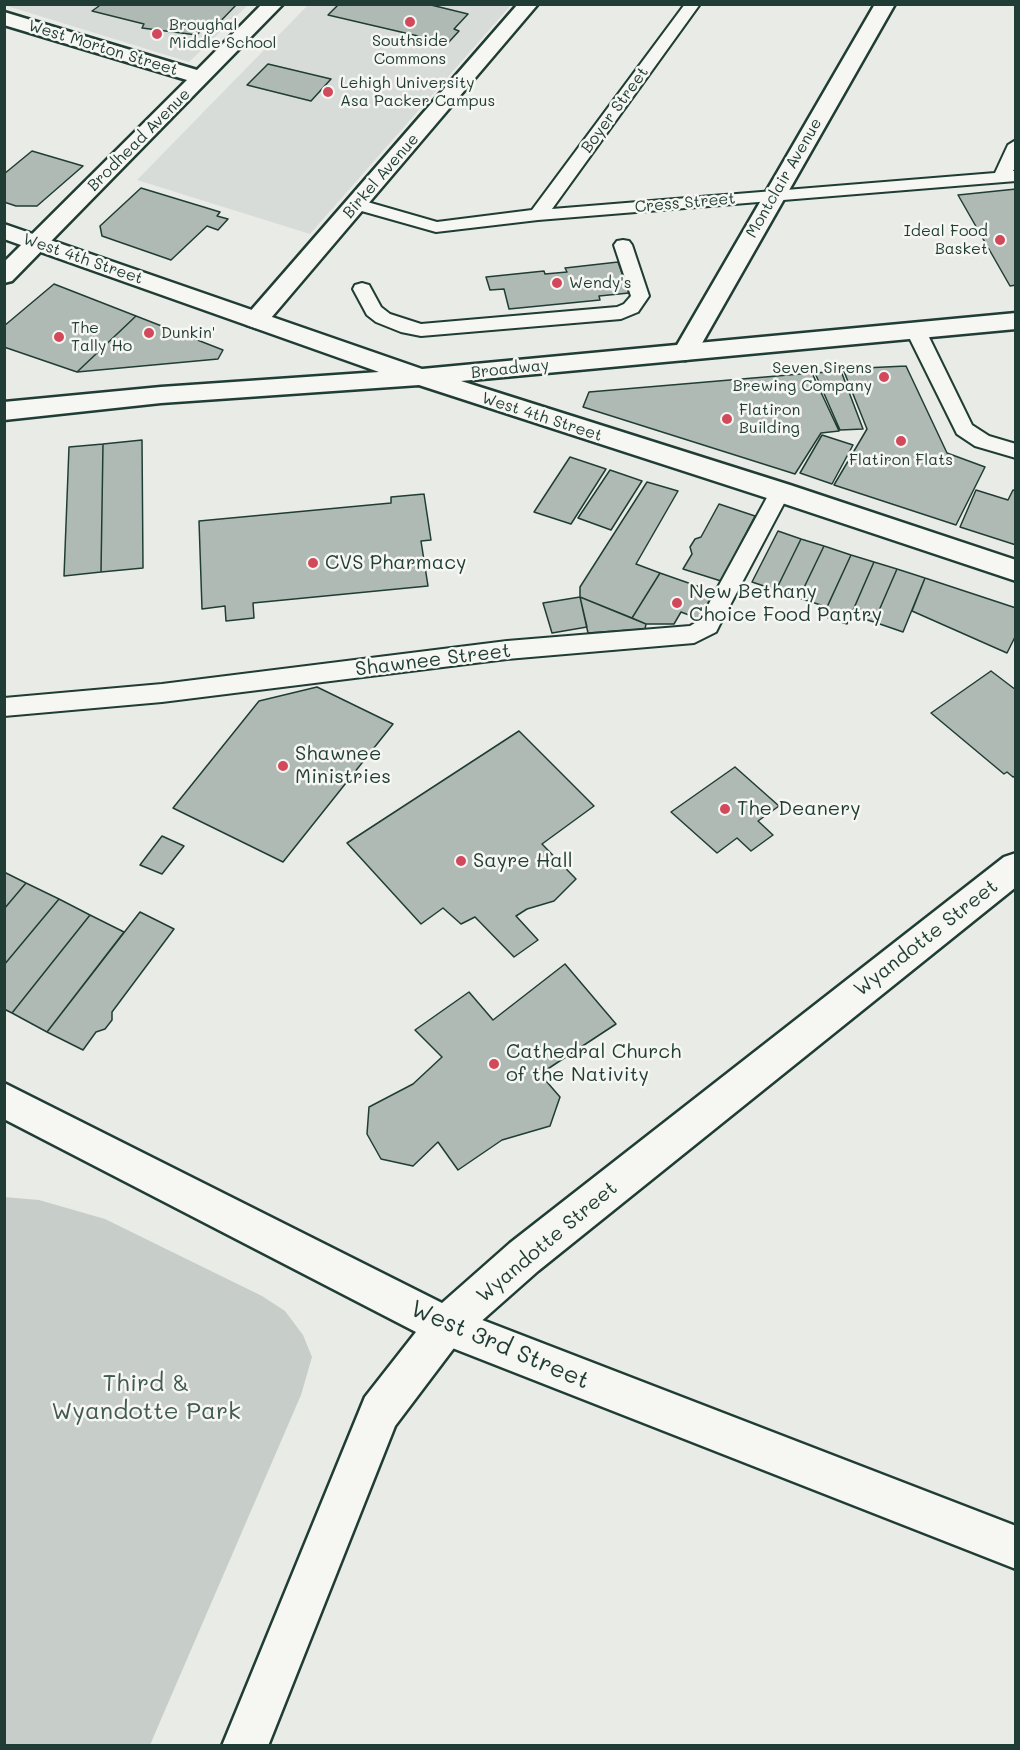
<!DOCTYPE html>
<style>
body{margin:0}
#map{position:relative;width:1020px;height:1750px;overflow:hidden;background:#e9ebe7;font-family:Mali,sans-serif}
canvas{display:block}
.frame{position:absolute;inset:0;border:6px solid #1f3d34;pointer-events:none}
</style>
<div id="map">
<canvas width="1020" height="1750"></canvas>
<div class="frame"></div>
</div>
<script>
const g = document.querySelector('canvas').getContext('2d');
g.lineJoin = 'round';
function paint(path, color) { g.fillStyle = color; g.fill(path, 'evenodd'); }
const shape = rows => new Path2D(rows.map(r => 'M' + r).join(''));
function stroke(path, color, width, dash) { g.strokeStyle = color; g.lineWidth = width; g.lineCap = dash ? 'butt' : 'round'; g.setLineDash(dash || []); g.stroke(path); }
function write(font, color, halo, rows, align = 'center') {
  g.font = font + ' Mali,sans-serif'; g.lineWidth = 5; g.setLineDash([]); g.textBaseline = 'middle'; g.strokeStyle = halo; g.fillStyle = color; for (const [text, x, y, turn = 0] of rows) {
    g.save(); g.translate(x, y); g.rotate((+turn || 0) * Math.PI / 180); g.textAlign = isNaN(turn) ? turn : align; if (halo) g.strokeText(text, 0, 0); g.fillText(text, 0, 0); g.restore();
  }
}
paint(shape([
 [4,5,248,5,189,62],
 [308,5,511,5,310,234,137,180]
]), '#d8dcd8');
paint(shape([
 [4,1197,39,1200,105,1219,262,1296,285,1311,303,1335,312,1357,301,1395,150,1745,5,1745]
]), '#c7cec9');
const building = shape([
 [94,4,237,4,214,28,204,27,197,35,142,28,144,24,92,11,99,6,94,4],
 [339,4,427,4,468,14,454,29,459,31,448,43,328,15,339,4],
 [268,64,331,79,311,101,247,85,268,64],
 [32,151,83,166,37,206,16,206,4,202,4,174,32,151],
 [141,188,220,212,217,216,228,219,218,230,207,226,171,260,102,236,100,226,141,188],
 [1016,189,1016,285,1010,286,958,195,1016,189],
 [618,262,629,293,599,296,600,300,509,309,504,289,490,290,486,277,544,271,545,274,567,272,565,268,618,262],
 [54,284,136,316,77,372,4,347,4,326,54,284],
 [136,316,223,350,218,359,77,372,136,316],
 [906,366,947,453,985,467,956,525,834,485,867,429,843,369,906,366],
 [841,371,863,429,840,430,815,373,841,371],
 [812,373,839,431,821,433,795,474,583,407,589,392,812,373],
 [822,435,853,445,832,484,800,473,822,435],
 [142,440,143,568,101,572,103,444,142,440],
 [103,444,101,572,64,576,69,447,103,444],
 [570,457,606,469,571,524,534,512,570,457],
 [610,470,642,481,611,530,578,518,610,470],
 [647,482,678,491,636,564,660,573,632,618,580,597,580,587,647,482],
 [976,490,1008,500,1013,490,1016,491,1016,545,960,527,976,490],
 [424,494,431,540,421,541,428,586,253,603,254,618,226,621,225,606,202,609,199,521,391,503,391,497,424,494],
 [719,504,755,516,721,581,683,569,692,554,690,547,695,539,701,537,719,504],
 [778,531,801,539,776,590,752,582,778,531],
 [801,539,824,546,799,598,776,590,801,539],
 [824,546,851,555,827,607,799,598,824,546],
 [851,555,874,562,847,624,823,616,851,555],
 [874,562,897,569,874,622,851,615,874,562],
 [897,569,925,578,903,632,874,622,897,569],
 [660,573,717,593,702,620,681,612,674,624,646,624,632,618,660,573],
 [925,578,1016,608,1016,635,1007,653,912,611,925,578],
 [580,597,587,627,552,633,543,603,580,597],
 [580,597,646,624,645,629,588,633,580,597],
 [991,671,1016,690,1016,776,1013,777,1007,772,1004,774,931,713,991,671],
 [317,687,393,724,283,862,173,808,259,701,317,687],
 [519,731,594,806,542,844,576,879,554,901,527,909,516,916,538,940,514,957,475,917,461,924,443,908,421,924,347,843,519,731],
 [735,767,779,806,758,821,773,835,751,851,737,838,717,853,671,812,735,767],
 [162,836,184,846,162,874,140,865,162,836],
 [4,872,26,883,4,909,4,872],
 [26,883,59,899,4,965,4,909,26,883],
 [59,899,90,915,12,1013,4,1009,4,965,59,899],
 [140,912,174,929,112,1012,112,1020,105,1029,96,1032,83,1050,47,1032,140,912],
 [90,915,124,932,47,1032,12,1013,90,915],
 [565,964,616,1024,540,1074,560,1097,550,1126,502,1140,458,1170,438,1142,413,1166,381,1159,367,1134,369,1107,413,1084,442,1057,415,1030,469,992,493,1020,565,964]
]);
paint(building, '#b0bab5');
stroke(building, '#1f3d34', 1.5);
const lane = shape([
 [685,4,700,4,552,209,995,173,1008,145,1016,140,1016,166,1013,171,1016,171,1016,181,538,220,436,232,351,208,348,204,351,200,357,199,437,222,532,210,685,4],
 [623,240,629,241,632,245,649,296,638,312,621,319,421,336,401,332,376,322,367,315,353,289,355,285,362,283,369,285,381,307,390,314,421,324,617,307,624,304,631,296,614,245,617,241,623,240],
 [916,325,923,327,926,331,972,425,989,436,1016,444,1016,458,975,446,957,434,906,331,909,327,916,325],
 [780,485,787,487,790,492,719,626,716,632,694,643,507,659,162,702,4,716,4,698,162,684,507,641,690,626,700,620,770,492,773,487,780,485]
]);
const street = shape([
 [262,4,283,4,12,281,4,283,4,262,187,80,4,25,4,12,197,70,262,4],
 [518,4,538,4,265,325,256,328,247,325,244,320,247,315,518,4],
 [875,4,895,4,697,352,694,358,685,360,676,358,673,352,875,4]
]);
const secondary = shape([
 [4,224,422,369,1016,313,1016,329,461,381,790,485,1016,560,1016,581,770,499,419,385,161,403,4,420,4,402,161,387,379,372,4,239,4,224],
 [446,1306,1016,1526,1016,1569,432,1340,426,1326,432,1312,446,1306]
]);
const primary = shape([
 [1016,853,1016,887,538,1271,460,1340,395,1426,268,1746,222,1746,365,1397,416,1332,4,1119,4,1083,442,1303,510,1243,1004,857,1016,853]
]);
stroke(lane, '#1f3d34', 4);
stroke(street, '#1f3d34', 5);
stroke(secondary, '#1f3d34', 5);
stroke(primary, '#1f3d34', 5);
paint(lane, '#f6f6f2');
paint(street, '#f6f6f2');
paint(secondary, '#f6f6f2');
paint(primary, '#f6f6f2');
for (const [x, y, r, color] of [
 [410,22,6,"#d1495b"],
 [157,34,6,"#d1495b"],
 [328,92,6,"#d1495b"],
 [1000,240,6,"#d1495b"],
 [557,283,6,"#d1495b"],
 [149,333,6,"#d1495b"],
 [59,337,6,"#d1495b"],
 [884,377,6,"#d1495b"],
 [727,419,6,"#d1495b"],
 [901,441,6,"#d1495b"],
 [313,563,6,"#d1495b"],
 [677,603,6,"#d1495b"],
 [283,766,6,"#d1495b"],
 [725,809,6,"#d1495b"],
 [461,861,6,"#d1495b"],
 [494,1064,6,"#d1495b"]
]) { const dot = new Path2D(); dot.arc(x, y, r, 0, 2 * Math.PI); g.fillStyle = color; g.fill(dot); stroke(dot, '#f6f6f2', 2); }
write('16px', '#1f3d34', '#f6f6f2', [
 ["Broughal",169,25],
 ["Middle School",169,43],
 ["Southside",410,41,"center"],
 ["Commons",410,59,"center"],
 ["Lehigh University",340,83],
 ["Asa Packer Campus",340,101],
 ["Ideal Food",988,231,"right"],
 ["Basket",988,249,"right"],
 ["Wendy's",569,283],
 ["The",71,328],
 ["Tally Ho",71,346],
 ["Dunkin'",161,333],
 ["Seven Sirens",872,368,"right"],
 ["Brewing Company",872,386,"right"],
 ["Flatiron",739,410],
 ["Building",739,428],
 ["Flatiron Flats",901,460,"center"]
], 'left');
write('16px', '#1f3d34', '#f6f6f2', [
 ["West Morton Street",103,48,17],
 ["Boyer Street",615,110,-54],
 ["Brodhead Avenue",139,140,-45],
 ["Birkel Avenue",381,176,-49],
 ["Montclair Avenue",784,178,-60],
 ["Cress Street",685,203,-5],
 ["West 4th Street",83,259,19],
 ["Broadway",510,369,-6],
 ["West 4th Street",542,417,18]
]);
write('20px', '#1f3d34', '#f6f6f2', [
 ["CVS Pharmacy",325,563],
 ["New Bethany",689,592],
 ["Choice Food Pantry",689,615],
 ["Shawnee",295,754],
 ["Ministries",295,777],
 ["The Deanery",737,809],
 ["Sayre Hall",473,861],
 ["Cathedral Church",506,1052],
 ["of the Nativity",506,1075]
], 'left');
write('20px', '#1f3d34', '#f6f6f2', [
 ["Shawnee Street",433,660,-7],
 ["Wyandotte Street",926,938,-38],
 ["Wyandotte Street",547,1242,-40]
]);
write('24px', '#1f3d34', '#f6f6f2', [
 ["West 3rd Street",500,1345,23]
]);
write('24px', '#415a52', '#f6f6f2', [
 ["Third &",146,1384],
 ["Wyandotte Park",146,1412]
]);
</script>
